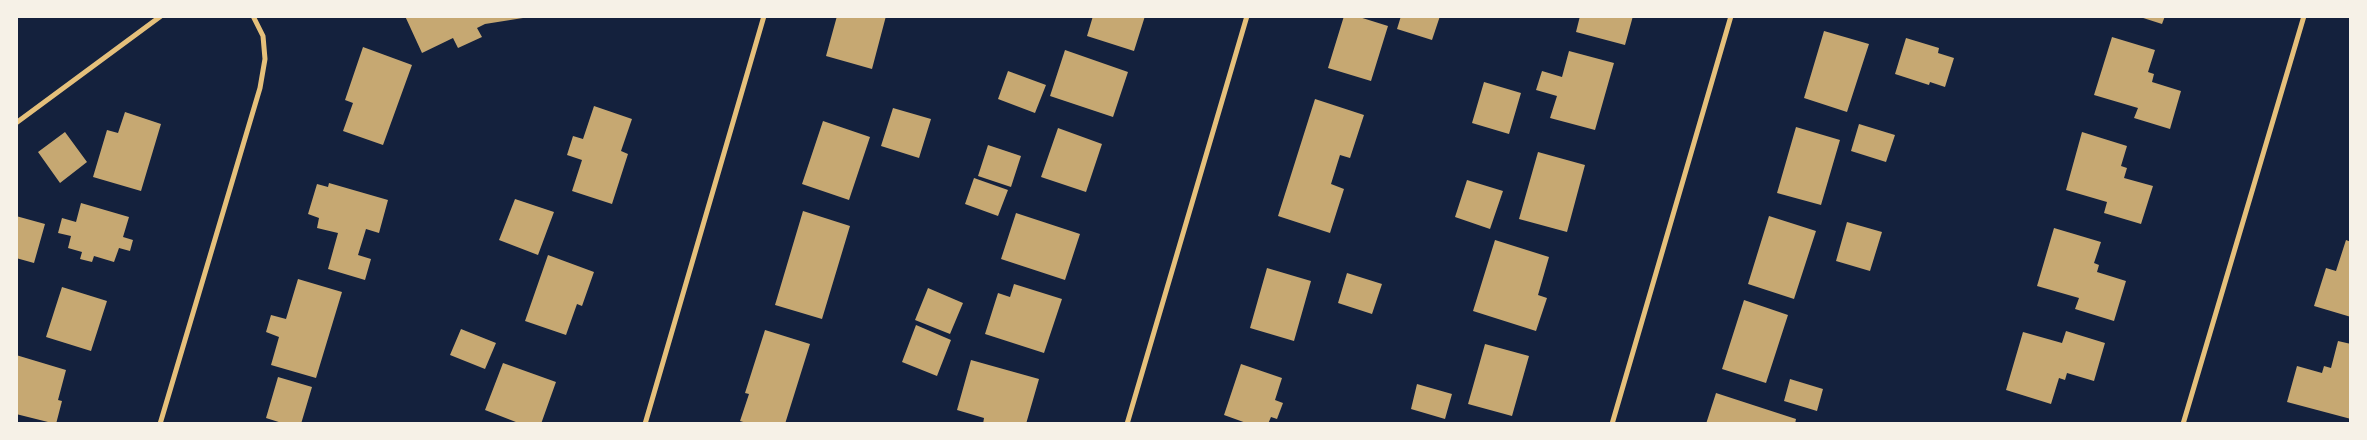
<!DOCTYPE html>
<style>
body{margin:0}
#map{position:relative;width:2367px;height:440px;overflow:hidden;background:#14213d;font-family:"Fira Sans Condensed",sans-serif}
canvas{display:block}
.frame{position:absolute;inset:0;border:18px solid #f6f1e7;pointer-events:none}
</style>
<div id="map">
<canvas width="2367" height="440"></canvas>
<div class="frame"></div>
</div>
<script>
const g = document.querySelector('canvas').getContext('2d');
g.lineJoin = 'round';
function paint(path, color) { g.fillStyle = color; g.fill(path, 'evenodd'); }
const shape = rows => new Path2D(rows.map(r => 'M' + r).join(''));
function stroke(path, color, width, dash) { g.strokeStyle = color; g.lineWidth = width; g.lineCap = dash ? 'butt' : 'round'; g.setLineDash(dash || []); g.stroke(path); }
paint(shape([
 [405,16,523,16,523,18,485,24,477,28,482,37,458,48,453,38,422,53],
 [837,16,886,16,872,69,826,56],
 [1093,16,1145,16,1134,51,1087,36],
 [1344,16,1356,16,1388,26,1371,81,1328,68],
 [1401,16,1440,16,1432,40,1397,29],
 [1580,16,1633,16,1625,45,1576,32],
 [2137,16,2165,16,2162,24],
 [1824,31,1869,44,1847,112,1804,98],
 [2112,37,2155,50,2148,72,2154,74,2152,82,2181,91,2170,129,2134,118,2138,108,2094,95],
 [1906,38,1939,48,1938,53,1954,58,1945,87,1930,82,1929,85,1895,74],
 [363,47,412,65,383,145,343,131,353,103,345,100],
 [1065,50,1128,72,1113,117,1050,96],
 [1569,51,1614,63,1595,130,1550,118,1557,96,1536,90,1542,71,1562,77],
 [1008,71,1046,85,1035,113,998,99],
 [1484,82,1521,93,1509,134,1472,123],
 [1315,99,1364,115,1350,158,1340,155,1331,184,1344,189,1330,233,1278,216],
 [594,106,632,119,621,151,628,154,612,204,572,191,582,160,567,155,573,136,583,139],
 [893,108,931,119,919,158,881,146],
 [125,112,161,124,141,191,93,177,107,130,118,133],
 [823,121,870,137,849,200,802,184],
 [1859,124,1895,135,1886,162,1851,151],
 [1796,127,1840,140,1821,205,1777,193],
 [1058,128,1102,144,1086,192,1041,177],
 [65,132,87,162,60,183,38,152],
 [2082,132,2127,146,2121,166,2127,168,2124,178,2153,186,2141,224,2104,213,2107,202,2066,190],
 [988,145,1021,156,1011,187,978,176],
 [1538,152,1585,165,1567,232,1519,219],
 [974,178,1008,190,998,216,965,204],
 [1467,180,1503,191,1490,229,1455,217],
 [329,183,388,200,379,233,366,229,358,255,371,259,365,280,328,269,338,233,317,228,319,218,308,214,317,184,328,187],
 [515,199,554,212,538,255,499,240],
 [81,203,129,217,123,237,133,240,130,251,119,248,114,262,94,256,92,262,80,259,82,252,68,248,71,236,58,233,62,218,76,222],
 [803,211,850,226,822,319,775,305],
 [1016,213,1080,234,1065,280,1001,259],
 [16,216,45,224,34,263,16,258],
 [1769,216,1816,231,1794,299,1748,284],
 [1847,222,1882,232,1870,271,1836,261],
 [2054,228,2101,242,2094,263,2099,265,2097,272,2126,281,2114,321,2075,309,2079,298,2037,286],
 [1495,240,1549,257,1538,295,1547,298,1536,331,1473,311],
 [2346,240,2351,242,2351,317,2314,306,2326,268,2336,271],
 [548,255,594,272,582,306,577,304,566,335,525,321],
 [1267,268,1311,281,1294,341,1250,328],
 [1347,273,1382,284,1372,314,1338,303],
 [298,279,342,292,316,378,271,365,279,337,266,332,271,315,286,319],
 [1014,284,1062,299,1044,353,985,334,998,293,1010,297],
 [62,287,107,301,91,351,46,337],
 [928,288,963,303,950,334,915,320],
 [1744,300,1788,315,1766,383,1722,369],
 [916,325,951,340,937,376,902,362],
 [461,329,496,343,485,369,450,355],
 [765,330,810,344,785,424,750,424,740,421,749,394,745,393],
 [2066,331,2105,343,2094,381,2067,373,2065,380,2059,378,2051,404,2006,390,2023,332,2062,343],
 [2338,341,2351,344,2351,419,2287,402,2297,366,2322,373,2324,366,2331,368],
 [1485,344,1529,356,1512,416,1468,404],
 [16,355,66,370,58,400,62,401,56,424,16,414],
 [971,360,1039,379,1026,424,983,424,984,418,957,410],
 [503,363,556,382,541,424,521,424,485,410],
 [1241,364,1282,378,1275,400,1283,403,1277,419,1271,417,1268,424,1249,424,1224,415],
 [278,377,312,387,301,424,285,424,266,418],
 [1790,379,1823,389,1817,411,1784,401],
 [1417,384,1452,394,1445,419,1411,409],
 [1716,393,1796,419,1795,424,1706,424]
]), '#c6a872');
stroke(shape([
 [16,123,161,16],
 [160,424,260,88,265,59,263,36,253,16],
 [645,424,764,16],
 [1127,424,1247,16],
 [1612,424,1731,16],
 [2183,424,2304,16]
]), '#e5c07b', 5);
</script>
